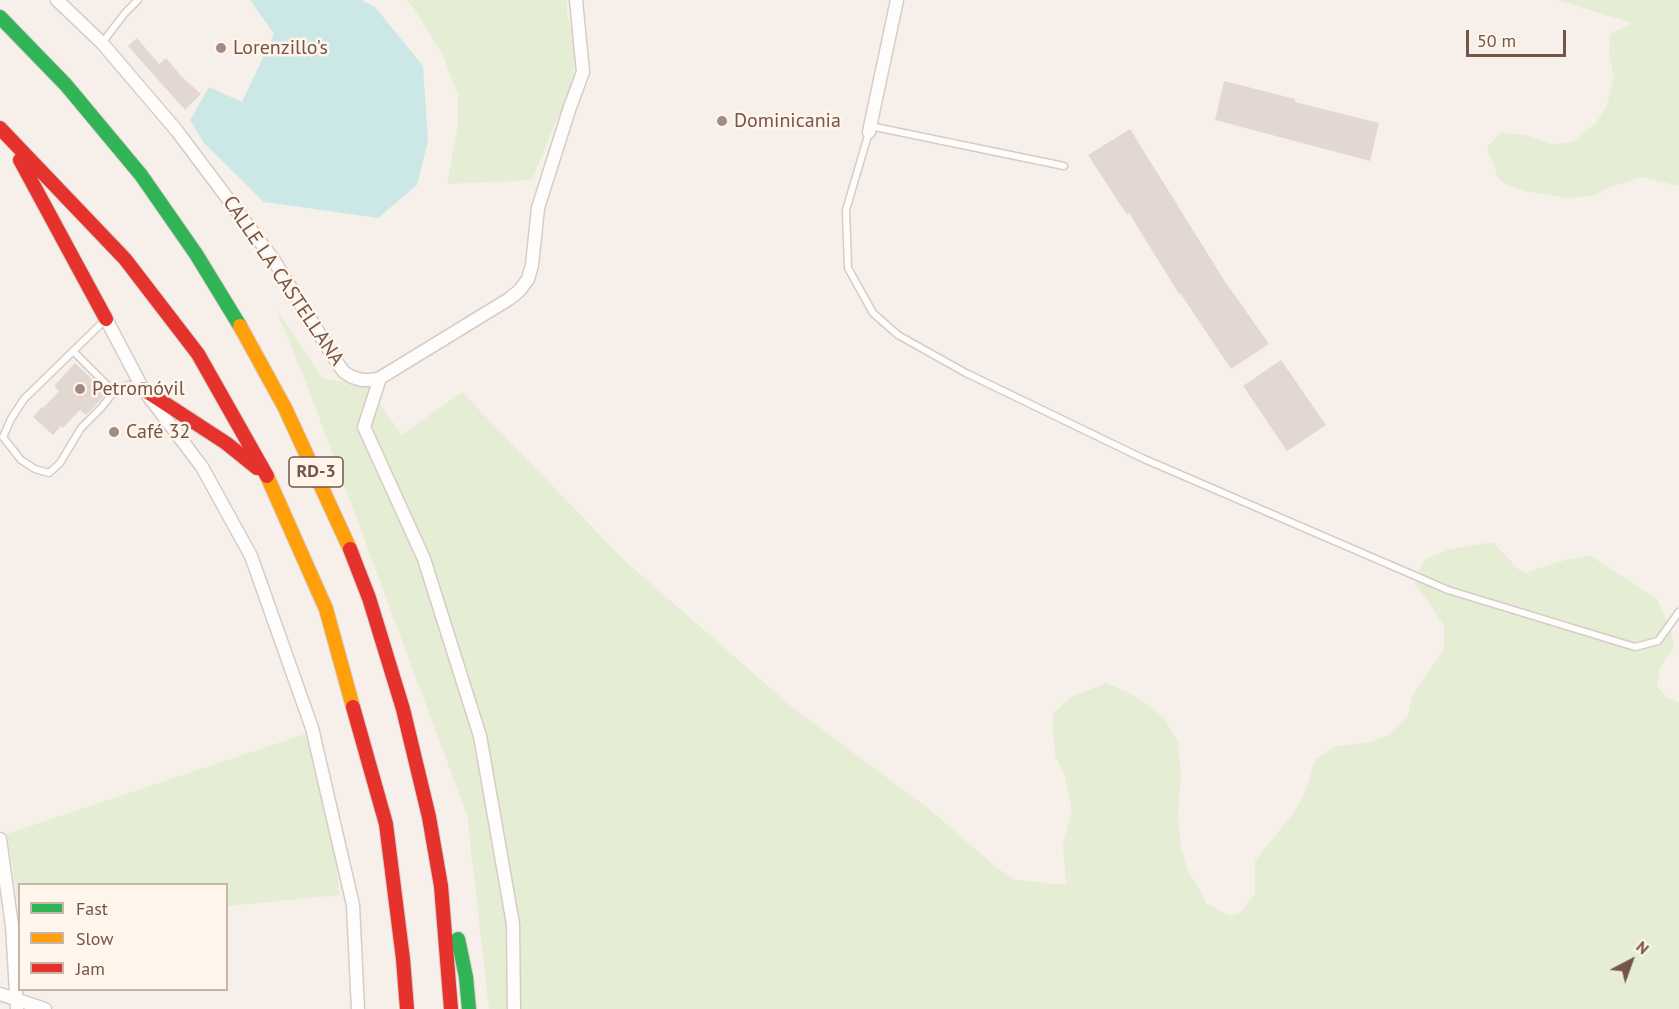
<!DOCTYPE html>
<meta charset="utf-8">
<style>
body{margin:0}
#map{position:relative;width:1679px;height:1009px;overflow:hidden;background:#f7f0ea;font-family:"PT Sans",sans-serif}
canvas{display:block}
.legend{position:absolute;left:18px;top:883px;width:210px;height:108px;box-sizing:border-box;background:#fff5ea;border:2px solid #c8b5aa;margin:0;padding:8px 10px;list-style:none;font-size:18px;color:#755449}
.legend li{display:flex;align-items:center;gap:12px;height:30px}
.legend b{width:30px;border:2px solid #c8b5aa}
.north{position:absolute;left:1601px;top:931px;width:60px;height:60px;-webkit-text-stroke:4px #fff5ea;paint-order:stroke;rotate:41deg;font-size:16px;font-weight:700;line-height:24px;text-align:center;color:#755449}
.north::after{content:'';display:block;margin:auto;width:21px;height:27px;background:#755449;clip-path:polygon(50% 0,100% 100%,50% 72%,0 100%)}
.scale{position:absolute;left:1466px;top:30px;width:100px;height:27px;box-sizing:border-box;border:3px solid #755449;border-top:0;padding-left:8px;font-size:18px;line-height:21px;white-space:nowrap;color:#755449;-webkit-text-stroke:4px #fff5ea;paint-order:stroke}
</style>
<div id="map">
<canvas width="1679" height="1009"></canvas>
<ul class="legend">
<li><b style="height:8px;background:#30b455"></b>Fast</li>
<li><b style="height:8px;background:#ff9f0a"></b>Slow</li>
<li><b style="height:8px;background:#e5322d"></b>Jam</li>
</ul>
<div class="north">N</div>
<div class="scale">50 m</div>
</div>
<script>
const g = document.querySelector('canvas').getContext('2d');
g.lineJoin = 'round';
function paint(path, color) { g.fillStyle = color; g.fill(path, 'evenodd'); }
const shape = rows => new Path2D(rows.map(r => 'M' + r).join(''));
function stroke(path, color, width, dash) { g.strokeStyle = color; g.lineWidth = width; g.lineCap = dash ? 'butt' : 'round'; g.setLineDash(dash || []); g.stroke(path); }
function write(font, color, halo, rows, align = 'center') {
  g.font = font + ' "PT Sans",sans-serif'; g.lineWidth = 5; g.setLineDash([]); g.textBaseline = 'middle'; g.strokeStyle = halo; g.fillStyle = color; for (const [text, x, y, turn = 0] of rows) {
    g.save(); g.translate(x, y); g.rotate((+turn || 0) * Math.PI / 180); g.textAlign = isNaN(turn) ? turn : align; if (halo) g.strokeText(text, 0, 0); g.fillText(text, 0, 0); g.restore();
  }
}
paint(shape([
 [407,0,567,0,567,13,575,43,574,83,553,128,532,180,447,184,458,125,458,95,442,53,413,7],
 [1557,0,1679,0,1679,186,1642,177,1610,187,1595,195,1568,198,1529,192,1510,186,1499,180,1487,147,1501,132,1529,136,1551,144,1573,142,1596,123,1607,105,1614,78,1609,54,1610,34,1632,23],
 [275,307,323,379,365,383,402,435,462,392,625,561,793,708,928,808,997,868,1016,880,1066,885,1063,844,1072,812,1065,777,1055,755,1052,715,1069,698,1106,683,1127,692,1145,703,1165,719,1178,743,1181,774,1178,815,1181,848,1188,871,1201,892,1206,903,1229,916,1240,913,1255,894,1255,861,1292,815,1304,796,1315,760,1336,746,1367,743,1387,736,1408,715,1412,696,1444,649,1444,626,1427,600,1414,584,1424,560,1450,549,1493,542,1518,569,1525,573,1565,560,1589,555,1657,599,1671,630,1674,647,1660,668,1657,687,1666,697,1679,702,1679,1009,489,1009,467,815,305,380],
 [305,734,315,765,330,823,340,895,227,906,226,884,20,884,19,908,7,834]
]), '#e5edd4');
paint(shape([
 [250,0,361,0,375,7,423,66,428,141,417,185,378,218,264,202,204,143,190,120,209,87,242,102,274,34]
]), '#cbe8e7');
paint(shape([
 [137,38,159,64,166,58,182,77,201,94,185,110,128,46],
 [1224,81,1295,99,1295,102,1379,123,1370,161,1215,120],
 [1130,129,1224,280,1269,344,1231,369,1180,293,1179,294,1129,213,1127,215,1088,155],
 [1281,360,1326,425,1287,451,1243,386],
 [75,363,107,393,86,415,80,410,63,428,61,426,53,435,33,417,42,407,43,408,59,391,54,386]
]), '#e3d8d1');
const lane = shape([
 [102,43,125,13,138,0],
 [870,126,1064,166],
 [869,132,846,210,848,268,873,313,898,335,966,373,1142,458,1448,590,1635,647,1658,641,1679,612],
 [103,322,24,399,11,419,3,437,21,460,35,469,49,473,60,463,81,428,101,408,117,388,129,385,138,387],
 [73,351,114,392]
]);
const street = shape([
 [57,0,102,43,177,131,273,259,338,364,344,372,352,377,362,380,371,380,380,378,509,299,520,290,528,279,532,265,538,208,569,110,583,72,576,0],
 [869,132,897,0],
 [106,319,143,389,202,467,251,556,312,728,353,905,358,1009],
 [380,378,364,427,424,559,480,736,513,924,514,1009],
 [0,839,12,926,17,1009],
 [0,994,45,1009]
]);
const fast = shape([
 [0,17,66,85,141,175,196,254,240,326],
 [458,939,466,977,469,1009]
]);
const slow = shape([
 [240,326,285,408,350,549],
 [267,476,326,609,353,707]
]);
const jam = shape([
 [0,128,125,259,198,354,267,476],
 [20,160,106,319],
 [143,389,226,443,257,468],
 [350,549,369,598,403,709,429,817,441,886,451,1009],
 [353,707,386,824,403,959,407,1009]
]);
stroke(lane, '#d6ccc6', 9);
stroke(street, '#d6ccc6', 15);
stroke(fast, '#d8cdc9', 16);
stroke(slow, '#d8cdc9', 16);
stroke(jam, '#d8cdc9', 16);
stroke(lane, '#fefdfc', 6);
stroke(street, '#fefdfc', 12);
stroke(fast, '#30b455', 14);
stroke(slow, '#ff9f0a', 14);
stroke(jam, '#e5322d', 14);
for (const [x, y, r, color] of [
 [221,48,6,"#a28b81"],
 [722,121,6,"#a28b81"],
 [80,389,6,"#a28b81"],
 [114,432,6,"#a28b81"]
]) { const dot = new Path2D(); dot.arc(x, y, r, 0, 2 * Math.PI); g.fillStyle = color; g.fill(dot); stroke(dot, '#fff5ea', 2); }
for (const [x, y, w] of [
 [316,472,54]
]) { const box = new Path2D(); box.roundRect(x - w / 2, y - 15, w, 30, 4.5); g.fillStyle = '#fff5ea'; g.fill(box); stroke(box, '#755449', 1.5); }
write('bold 18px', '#755449', null, [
 ["RD-3",316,472]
]);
write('20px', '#755449', '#fff5ea', [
 ["Lorenzillo's",233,48],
 ["Dominicania",734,121],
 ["Petromóvil",92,389],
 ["Café 32",126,432]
], 'left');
write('20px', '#755449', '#fff5ea', [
 ["CALLE LA CASTELLANA",283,281,56]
]);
</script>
